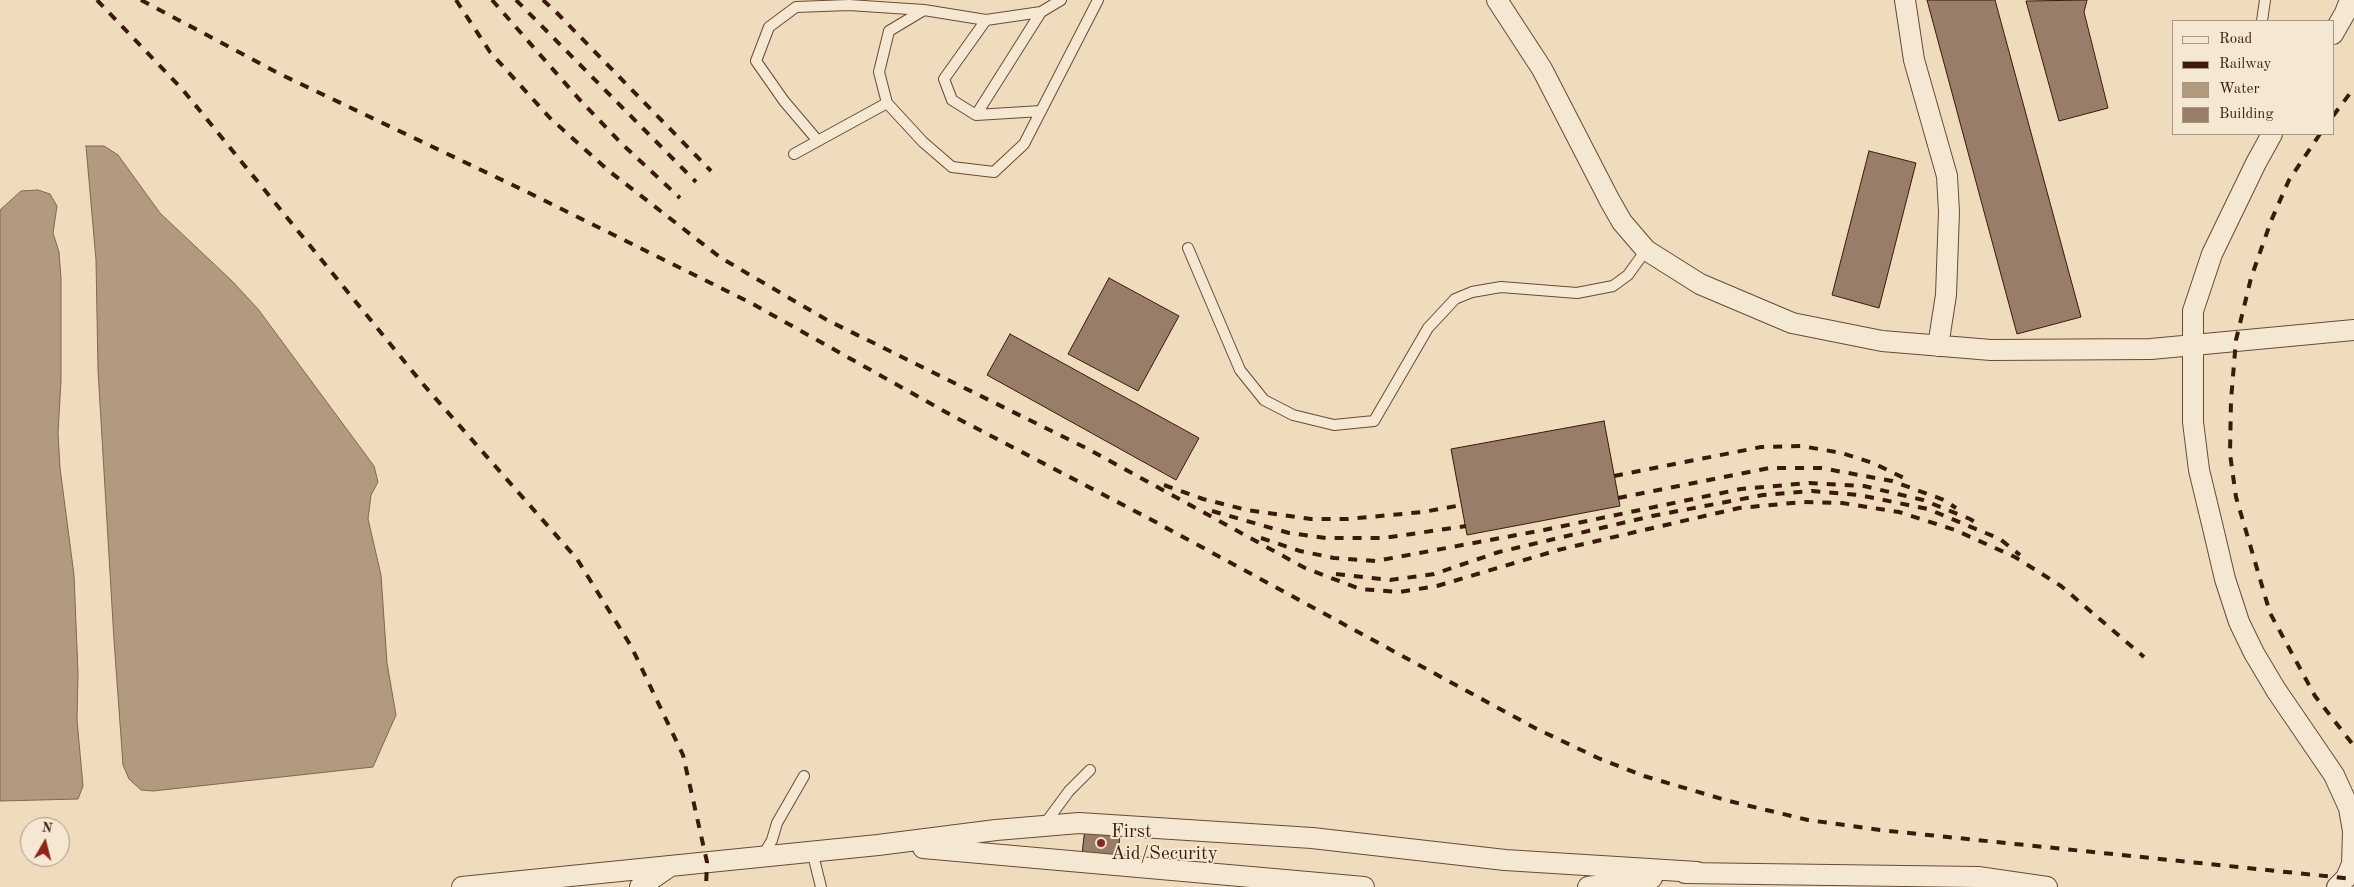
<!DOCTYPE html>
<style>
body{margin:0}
#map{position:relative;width:2354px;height:887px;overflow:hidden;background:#eedcbc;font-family:"Old Standard TT",serif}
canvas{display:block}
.legend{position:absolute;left:2172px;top:20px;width:162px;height:115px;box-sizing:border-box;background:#f4e8d3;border:1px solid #aa9583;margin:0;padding:6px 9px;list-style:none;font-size:15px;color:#3b190c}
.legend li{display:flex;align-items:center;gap:10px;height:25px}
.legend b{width:25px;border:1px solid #aa9583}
.north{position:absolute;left:20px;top:817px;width:50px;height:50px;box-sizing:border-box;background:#f4e8d3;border:1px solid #aa9583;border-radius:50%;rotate:8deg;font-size:14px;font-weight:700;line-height:20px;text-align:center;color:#3b190c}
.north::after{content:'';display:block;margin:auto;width:18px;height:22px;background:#8f2418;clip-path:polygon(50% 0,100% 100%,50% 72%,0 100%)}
</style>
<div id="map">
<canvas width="2354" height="887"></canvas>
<ul class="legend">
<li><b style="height:6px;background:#f4e8d3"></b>Road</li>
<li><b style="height:6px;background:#3b190c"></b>Railway</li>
<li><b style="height:14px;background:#b19a80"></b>Water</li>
<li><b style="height:14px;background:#987e68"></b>Building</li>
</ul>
<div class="north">N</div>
</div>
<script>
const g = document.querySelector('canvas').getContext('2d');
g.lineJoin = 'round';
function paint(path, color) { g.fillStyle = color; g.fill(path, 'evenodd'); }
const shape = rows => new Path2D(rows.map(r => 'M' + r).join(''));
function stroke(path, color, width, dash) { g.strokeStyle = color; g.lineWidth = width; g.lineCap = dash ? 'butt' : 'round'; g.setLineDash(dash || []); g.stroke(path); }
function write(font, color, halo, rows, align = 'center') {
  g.font = font + ' "Old Standard TT",serif'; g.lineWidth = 4; g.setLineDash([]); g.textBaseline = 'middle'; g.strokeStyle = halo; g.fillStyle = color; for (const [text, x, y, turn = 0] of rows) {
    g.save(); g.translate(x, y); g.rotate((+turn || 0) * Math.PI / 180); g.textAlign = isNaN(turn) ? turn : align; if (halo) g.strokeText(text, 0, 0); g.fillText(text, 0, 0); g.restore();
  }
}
const water = shape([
 [86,146,104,146,118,155,160,213,232,281,258,309,374,466,378,482,371,495,368,519,381,575,387,663,396,715,373,767,153,791,141,790,129,779,123,765,114,640,98,370,96,260,86,146],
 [38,190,50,194,57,206,53,233,59,252,61,279,61,380,58,433,60,468,74,575,78,673,77,720,83,786,78,799,0,801,0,210,21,191,38,190]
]);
paint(water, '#b19a80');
stroke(water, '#826652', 1);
const building = shape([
 [1927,0,1995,0,2081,317,2017,334,1927,0],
 [2087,0,2084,12,2108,108,2059,121,2026,1,2087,0],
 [1869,151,1916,163,1879,308,1832,295,1869,151],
 [1109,278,1179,316,1138,391,1068,354,1109,278],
 [1010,334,1199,438,1176,480,987,375,1010,334],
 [1604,421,1620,506,1467,535,1451,449,1604,421],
 [1085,828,1120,832,1118,857,1082,854,1085,828]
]);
paint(building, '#987e68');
stroke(building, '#3b190c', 1);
const lane = shape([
 [1061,0,1041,12,986,20,924,10,889,31,879,72,887,103,923,142,952,167,994,172,1024,144,1098,0],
 [986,20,944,79,952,100,976,115,1041,111],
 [2262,21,2265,0],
 [976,115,1041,12],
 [818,141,784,101,756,61,769,27,796,7,849,5,924,10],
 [794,154,887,103],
 [1188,248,1240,370,1264,400,1293,415,1334,425,1374,421,1428,328,1455,299,1472,292,1501,287,1577,293,1613,286,1628,275,1646,250],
 [1044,825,1069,791,1090,770],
 [812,851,821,887],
 [762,857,772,840,777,823,804,776]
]);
const street = shape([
 [1497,0,1542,69,1610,201,1622,222,1646,250,1700,284,1792,323,1882,341,1991,350,2151,349,2354,330],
 [1905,0,1914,60,1947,176,1949,212,1946,295,1938,346],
 [2333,34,2345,13,2350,0],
 [2272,134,2256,163,2212,254,2193,311,2193,422,2199,470,2213,528,2225,579,2239,622,2254,653,2276,690,2334,775,2349,808,2353,831,2352,864,2346,878,2337,887],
 [923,848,1364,887],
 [1685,873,1978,877,2047,887],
 [462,887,878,845,996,830,1079,823,1312,838,1505,860,1697,872],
 [640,887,669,867],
 [1588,887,1652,878]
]);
stroke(lane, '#684a38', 12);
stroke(street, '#684a38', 22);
stroke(lane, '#f4e8d3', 10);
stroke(street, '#f4e8d3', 20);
stroke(shape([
 [97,0,183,90,422,383,577,559,631,646,683,755,707,862,706,887],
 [141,0,280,74,521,189,751,303,951,415,1150,519,1535,728,1598,758,1644,776,1729,801,1808,820,1880,830,2354,879],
 [456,0,490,52,550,118,609,171,721,258,827,320,1088,449,1305,568,1360,589,1399,592,1437,586,1558,550,1739,508,1803,502,1842,503,1899,512,1955,530,2015,557,2061,586,2144,657],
 [492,0,579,99,622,144,680,198],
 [516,0,696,182],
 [543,0,558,14,711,171],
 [2333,116,2354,88],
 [2320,134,2289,180,2271,221,2251,278,2236,340,2231,400,2230,454,2236,497,2270,613,2315,696,2354,746],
 [1614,476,1761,447,1801,446,1842,453,1873,463,1908,480],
 [1164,485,1203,499,1247,510,1311,519,1348,519,1423,512,1462,505],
 [1618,498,1769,468,1821,468,1892,481,1944,500,1956,508],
 [1212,511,1289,533,1326,538,1384,538,1466,526],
 [1261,538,1300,551,1334,558,1376,561,1544,530,1741,489,1809,483,1864,486,1923,500,1970,519,1981,526],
 [1336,574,1390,580,1434,574,1499,552,1652,516,1763,495,1812,491,1859,495,1928,509,2000,539,2020,555]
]), '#3b190c', 4, [9, 9]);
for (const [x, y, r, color] of [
 [1101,843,5,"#8f2418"]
]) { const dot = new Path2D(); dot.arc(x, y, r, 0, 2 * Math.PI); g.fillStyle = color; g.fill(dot); stroke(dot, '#f4e8d3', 2); }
write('19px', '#3b190c', '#f4e8d3', [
 ["First",1111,832],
 ["Aid/Security",1111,854]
], 'left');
</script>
